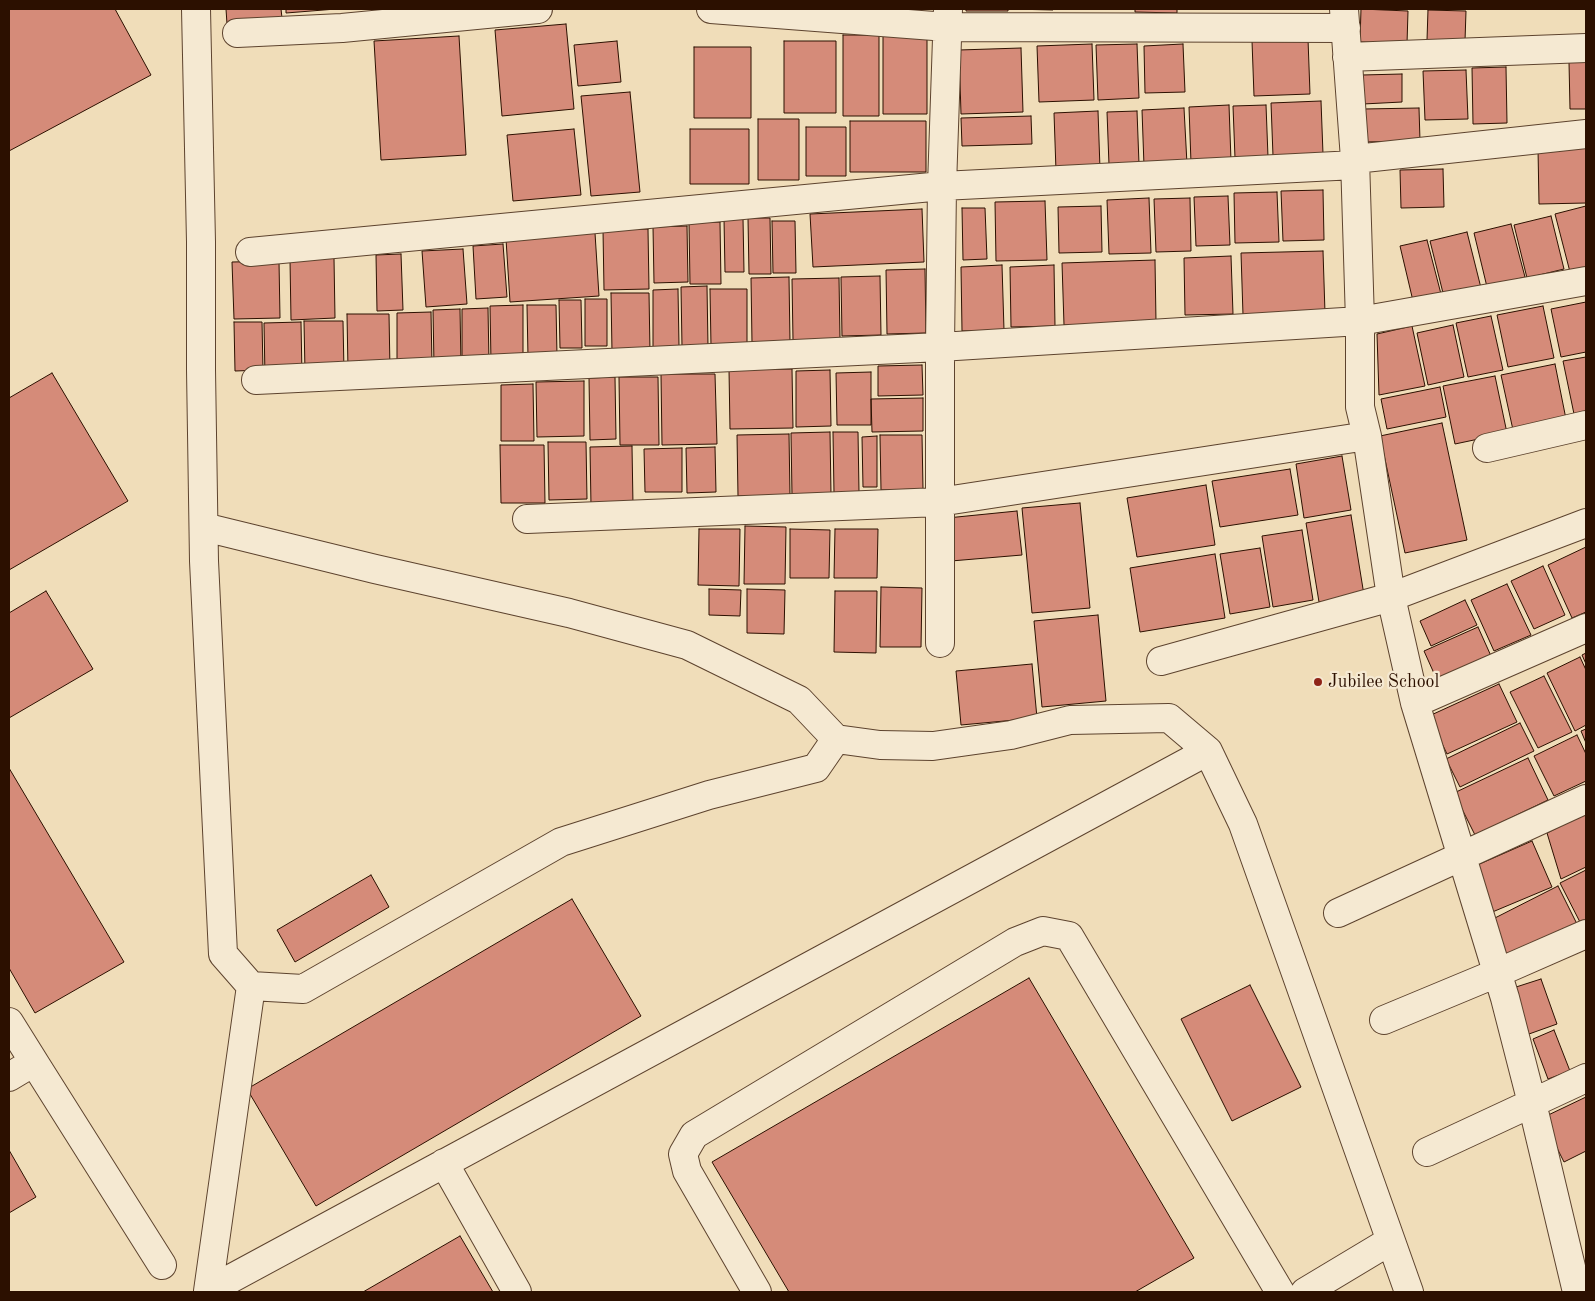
<!DOCTYPE html>
<style>
body{margin:0}
#map{position:relative;width:1595px;height:1301px;overflow:hidden;background:#f0ddb9;font-family:"Old Standard TT",serif}
canvas{display:block}
.frame{position:absolute;inset:0;border:10px solid #2c1000;pointer-events:none}
</style>
<div id="map">
<canvas width="1595" height="1301"></canvas>
<div class="frame"></div>
</div>
<script>
const g = document.querySelector('canvas').getContext('2d');
g.lineJoin = 'round';
function paint(path, color) { g.fillStyle = color; g.fill(path, 'evenodd'); }
const shape = rows => new Path2D(rows.map(r => 'M' + r).join(''));
function stroke(path, color, width, dash) { g.strokeStyle = color; g.lineWidth = width; g.lineCap = dash ? 'butt' : 'round'; g.setLineDash(dash || []); g.stroke(path); }
function write(font, color, halo, rows, align = 'center') {
  g.font = font + ' "Old Standard TT",serif'; g.lineWidth = 4.5; g.setLineDash([]); g.textBaseline = 'middle'; g.strokeStyle = halo; g.fillStyle = color; for (const [text, x, y, turn = 0] of rows) {
    g.save(); g.translate(x, y); g.rotate((+turn || 0) * Math.PI / 180); g.textAlign = isNaN(turn) ? turn : align; if (halo) g.strokeText(text, 0, 0); g.fillText(text, 0, 0); g.restore();
  }
}
const building = shape([
 [9,9,115,9,151,75,9,151,9,9],
 [226,9,281,9,282,18,227,24,226,9],
 [286,9,336,9,286,13,286,9],
 [966,9,1008,9,1008,11,966,11,966,9],
 [1011,9,1053,9,1053,10,1011,9],
 [1135,9,1177,9,1177,13,1135,12,1135,9],
 [1361,9,1408,11,1407,44,1360,42,1361,9],
 [1428,10,1466,11,1465,41,1427,40,1428,10],
 [566,24,574,109,502,116,495,30,566,24],
 [843,35,879,35,879,116,843,116,843,35],
 [459,36,466,155,381,160,374,41,459,36],
 [883,36,927,36,927,114,883,114,883,36],
 [1308,39,1310,94,1254,96,1252,41,1308,39],
 [617,41,621,82,578,86,574,45,617,41],
 [784,41,836,41,836,113,784,113,784,41],
 [1092,44,1094,100,1039,102,1037,46,1092,44],
 [1137,44,1139,98,1098,100,1096,45,1137,44],
 [1183,44,1185,92,1145,93,1144,46,1183,44],
 [694,47,751,47,751,118,694,118,694,47],
 [1021,48,1023,112,961,114,959,50,1021,48],
 [1569,62,1586,62,1586,109,1570,109,1569,62],
 [1506,67,1507,123,1473,124,1472,68,1506,67],
 [1466,70,1468,119,1425,120,1423,71,1466,70],
 [1402,74,1402,102,1363,104,1362,75,1402,74],
 [630,92,640,192,591,196,581,96,630,92],
 [1321,101,1323,154,1273,156,1271,103,1321,101],
 [1229,105,1231,161,1191,163,1189,107,1229,105],
 [1266,105,1268,157,1235,158,1233,106,1266,105],
 [1184,108,1187,164,1144,166,1142,110,1184,108],
 [1419,108,1420,141,1364,142,1364,109,1419,108],
 [1098,111,1100,169,1056,171,1054,113,1098,111],
 [1137,111,1139,164,1109,165,1107,112,1137,111],
 [1031,116,1032,144,962,146,961,118,1031,116],
 [758,119,799,119,799,180,758,180,758,119],
 [850,121,926,121,926,172,850,172,850,121],
 [806,127,846,127,846,176,806,176,806,127],
 [574,129,581,195,513,201,507,135,574,129],
 [690,129,749,129,749,184,690,184,690,129],
 [1586,148,1586,203,1539,204,1538,149,1586,148],
 [1443,169,1444,207,1401,208,1400,170,1443,169],
 [1323,190,1324,240,1283,241,1281,191,1323,190],
 [1277,192,1279,242,1235,243,1234,193,1277,192],
 [1228,196,1230,245,1196,246,1194,197,1228,196],
 [1149,198,1151,253,1109,254,1107,200,1149,198],
 [1190,198,1191,251,1156,252,1154,199,1190,198],
 [1045,201,1047,260,996,261,995,202,1045,201],
 [1101,206,1102,252,1059,253,1058,207,1101,206],
 [1586,206,1586,268,1570,272,1555,214,1586,206],
 [962,208,985,208,987,259,963,260,962,208],
 [922,209,924,262,813,267,810,214,922,209],
 [1551,216,1564,269,1527,278,1514,225,1551,216],
 [743,218,744,272,725,272,724,219,743,218],
 [748,218,770,218,771,274,749,274,748,218],
 [772,221,795,221,796,273,773,273,772,221],
 [720,222,721,284,690,284,689,223,720,222],
 [1511,224,1525,277,1487,287,1474,233,1511,224],
 [687,226,688,282,654,283,653,227,687,226],
 [648,229,649,289,604,290,603,230,648,229],
 [1467,232,1481,288,1444,297,1430,241,1467,232],
 [595,233,599,296,510,302,506,239,595,233],
 [1427,240,1441,294,1413,301,1400,246,1427,240],
 [503,244,507,297,476,299,473,246,503,244],
 [463,249,467,304,426,307,422,251,463,249],
 [1323,251,1325,313,1243,315,1241,253,1323,251],
 [401,254,403,310,377,311,376,255,401,254],
 [1231,256,1233,314,1185,315,1184,258,1231,256],
 [334,258,335,318,291,320,290,260,334,258],
 [1155,260,1156,322,1064,325,1062,263,1155,260],
 [279,261,280,318,234,319,232,262,279,261],
 [1002,265,1004,330,962,331,961,267,1002,265],
 [1054,265,1055,326,1011,327,1010,267,1054,265],
 [925,269,926,333,887,334,886,270,925,269],
 [880,276,881,335,842,336,841,277,880,276],
 [789,277,790,342,752,343,751,278,789,277],
 [839,278,840,339,793,340,792,279,839,278],
 [707,286,708,347,682,347,681,287,707,286],
 [678,289,679,346,653,347,653,290,678,289],
 [710,289,747,289,747,346,711,346,710,289],
 [611,293,649,293,650,352,612,352,611,293],
 [585,299,607,299,607,346,585,346,585,299],
 [559,300,581,300,582,348,560,348,559,300],
 [1586,302,1586,352,1561,357,1551,309,1586,302],
 [523,305,523,362,491,362,490,306,523,305],
 [527,305,556,305,557,356,528,357,527,305],
 [1543,306,1554,358,1508,367,1497,315,1543,306],
 [488,308,489,363,462,363,462,309,488,308],
 [460,309,461,365,434,365,433,310,460,309],
 [431,312,432,365,397,366,397,313,431,312],
 [347,314,389,314,390,370,348,370,347,314],
 [1491,316,1503,370,1468,377,1456,323,1491,316],
 [304,321,343,321,344,372,305,372,304,321],
 [234,322,262,322,263,370,235,371,234,322],
 [301,322,302,376,265,377,264,323,301,322],
 [1453,325,1464,377,1428,385,1417,333,1453,325],
 [1412,326,1425,386,1379,395,1377,334,1412,326],
 [1586,357,1586,411,1574,414,1563,361,1586,357],
 [1555,364,1566,419,1513,430,1501,375,1555,364],
 [922,365,923,395,878,396,878,366,922,365],
 [792,369,793,428,730,429,729,370,792,369],
 [830,370,831,426,796,427,796,371,830,370],
 [871,372,871,425,837,425,836,373,871,372],
 [52,373,128,501,9,570,9,398,52,373],
 [661,374,715,374,717,444,662,445,661,374],
 [1495,376,1507,433,1455,444,1443,386,1495,376],
 [615,377,616,439,590,440,589,378,615,377],
 [619,377,658,377,659,445,620,445,619,377],
 [584,381,584,436,537,437,536,382,584,381],
 [533,384,534,441,501,441,501,385,533,384],
 [1440,387,1446,417,1387,429,1381,399,1440,387],
 [923,398,923,431,872,432,871,399,923,398],
 [1442,423,1467,540,1405,553,1380,436,1442,423],
 [830,432,831,494,792,495,791,433,830,432],
 [833,432,858,432,859,492,834,493,833,432],
 [789,434,790,496,738,496,737,435,789,434],
 [880,435,922,435,923,489,881,490,880,435],
 [877,436,877,487,863,487,862,437,877,436],
 [548,442,586,442,587,499,549,500,548,442],
 [500,445,544,445,545,503,501,503,500,445],
 [632,446,633,505,591,506,590,447,632,446],
 [715,447,716,492,687,493,686,448,715,447],
 [682,448,682,492,645,492,644,449,682,448],
 [1342,456,1351,510,1304,518,1296,464,1342,456],
 [1290,469,1298,515,1220,527,1212,481,1290,469],
 [1206,485,1215,545,1137,557,1127,498,1206,485],
 [1080,503,1090,608,1032,613,1022,508,1080,503],
 [1017,511,1022,555,951,561,947,518,1017,511],
 [1351,515,1364,595,1319,602,1306,523,1351,515],
 [745,526,786,527,785,584,744,584,745,526],
 [699,529,740,529,739,586,698,585,699,529],
 [790,529,830,530,829,578,790,578,790,529],
 [835,529,878,529,877,578,834,578,835,529],
 [1302,530,1313,600,1273,607,1262,536,1302,530],
 [1586,547,1586,612,1572,618,1548,565,1586,547],
 [1260,548,1270,607,1230,614,1220,554,1260,548],
 [1215,554,1225,618,1140,632,1130,568,1215,554],
 [1543,566,1565,615,1534,629,1511,581,1543,566],
 [1507,584,1531,635,1494,651,1471,600,1507,584],
 [881,587,922,588,921,647,880,647,881,587],
 [709,589,741,590,740,616,709,615,709,589],
 [747,589,785,590,784,634,747,633,747,589],
 [46,591,93,669,9,718,9,613,46,591],
 [835,591,877,591,876,653,834,652,835,591],
 [1465,600,1477,625,1431,646,1420,621,1465,600],
 [1098,615,1106,701,1042,707,1034,621,1098,615],
 [1478,627,1491,656,1437,680,1424,651,1478,627],
 [1586,653,1586,664,1582,655,1586,653],
 [1580,657,1586,670,1586,725,1575,731,1547,673,1580,657],
 [1032,664,1037,718,961,725,956,671,1032,664],
 [1544,676,1572,732,1538,748,1510,692,1544,676],
 [1499,684,1517,722,1447,754,1429,716,1499,684],
 [1520,723,1534,751,1460,787,1446,759,1520,723],
 [1586,729,1586,743,1581,731,1586,729],
 [1577,735,1586,754,1586,781,1554,796,1534,756,1577,735],
 [1528,758,1548,800,1475,835,1454,793,1528,758],
 [9,768,124,962,35,1013,9,968,9,768],
 [1586,813,1586,867,1561,879,1547,833,1586,813],
 [1532,841,1552,887,1490,913,1475,866,1532,841],
 [1586,870,1586,924,1582,926,1560,883,1586,870],
 [371,875,389,907,295,962,277,930,371,875],
 [1558,886,1578,926,1509,960,1489,921,1558,886],
 [572,899,641,1016,316,1206,247,1089,572,899],
 [1029,978,1194,1258,1135,1292,789,1292,712,1162,1029,978],
 [1541,979,1557,1024,1529,1034,1513,988,1541,979],
 [1250,985,1301,1087,1232,1121,1181,1019,1250,985],
 [1554,1030,1570,1071,1548,1079,1533,1039,1554,1030],
 [1586,1097,1586,1151,1564,1162,1542,1118,1586,1097],
 [9,1150,36,1197,9,1213,9,1150],
 [460,1236,493,1292,363,1292,460,1236]
]);
paint(building, '#d58b79');
stroke(building, '#2c1000', 1);
const minor = shape([
 [196,9,201,242,201,370,204,561,223,954,251,986,303,989,561,842,709,795,816,768,836,739,799,700,687,645,569,613,375,569,204,527],
 [711,9,947,27,1346,28],
 [1344,9,1355,159,1360,321,1360,407,1367,436,1391,597,1415,703,1505,998,1532,1103,1577,1292],
 [237,33,342,28,538,9],
 [1347,57,1586,48],
 [1355,159,1586,134],
 [250,252,942,186,1355,165],
 [256,380,940,347,1360,321,1586,281],
 [1487,448,1586,425],
 [527,519,939,502,1367,436],
 [940,643,940,347,942,186,948,9],
 [1161,661,1391,597,1586,523],
 [1415,703,1586,628],
 [836,739,880,745,933,746,1011,735,1070,720,1169,718,1208,751,1243,824,1409,1292],
 [1338,913,1586,799],
 [251,986,208,1291,1208,751],
 [1384,1020,1497,973,1586,934],
 [9,1022,34,1062,9,1077],
 [34,1062,162,1265],
 [1427,1152,1586,1078],
 [444,1163,517,1292],
 [757,1292,687,1171,683,1154,694,1135,1015,942,1043,931,1069,936,1280,1292],
 [1305,1292,1390,1241]
]);
stroke(minor, '#5d432e', 30);
stroke(minor, '#f5e9d2', 28);
for (const [x, y, r, color] of [
 [1318,682,5,"#8f2418"]
]) { const dot = new Path2D(); dot.arc(x, y, r, 0, 2 * Math.PI); g.fillStyle = color; g.fill(dot); stroke(dot, '#f5e9d2', 2); }
write('18px', '#2c1000', '#f5e9d2', [
 ["Jubilee School",1328,682]
], 'left');
</script>
